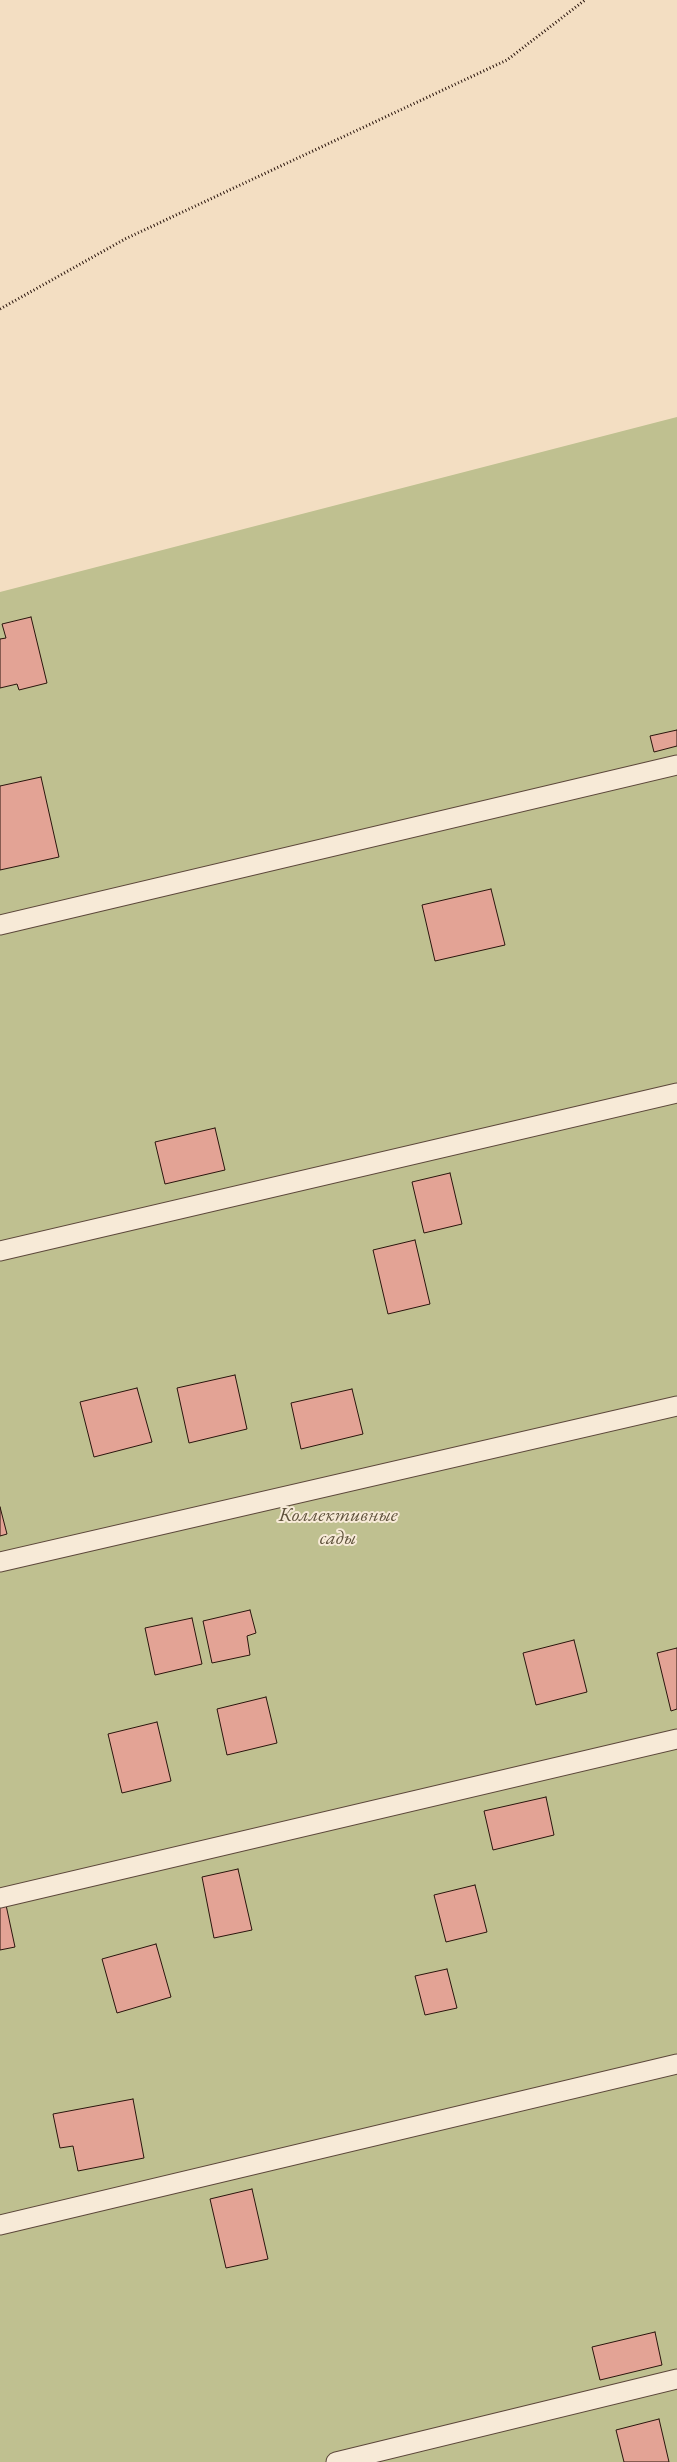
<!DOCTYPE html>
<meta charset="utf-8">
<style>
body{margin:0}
canvas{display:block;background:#f3dec2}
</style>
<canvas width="677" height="2462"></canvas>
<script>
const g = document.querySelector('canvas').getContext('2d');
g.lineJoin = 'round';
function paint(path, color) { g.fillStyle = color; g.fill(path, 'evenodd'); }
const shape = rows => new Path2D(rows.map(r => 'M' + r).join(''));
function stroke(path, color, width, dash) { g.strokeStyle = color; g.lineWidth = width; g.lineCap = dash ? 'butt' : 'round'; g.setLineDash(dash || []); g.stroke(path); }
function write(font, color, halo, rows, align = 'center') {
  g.font = font + ' "EB Garamond",serif'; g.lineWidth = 4; g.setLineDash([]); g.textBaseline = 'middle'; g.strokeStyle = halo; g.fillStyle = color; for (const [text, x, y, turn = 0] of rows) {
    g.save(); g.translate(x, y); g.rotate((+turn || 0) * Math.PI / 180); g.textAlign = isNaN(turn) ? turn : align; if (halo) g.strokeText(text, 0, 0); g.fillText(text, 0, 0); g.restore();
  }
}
paint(shape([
 [677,417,677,2462,0,2462,0,592]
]), '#bfc090');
const building = shape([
 [31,617,47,683,19,690,17,684,0,688,0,639,6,638,2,624,31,617],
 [677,730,677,746,654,752,650,736,677,730],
 [41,777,59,857,0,870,0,786,41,777],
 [491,889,505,945,435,961,422,905,491,889],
 [215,1128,225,1170,165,1184,155,1142,215,1128],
 [450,1173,462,1224,424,1233,412,1182,450,1173],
 [415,1240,430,1304,388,1314,373,1250,415,1240],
 [235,1375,247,1429,189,1443,177,1388,235,1375],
 [137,1388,152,1442,94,1457,80,1402,137,1388],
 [352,1389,363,1434,301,1449,291,1403,352,1389],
 [0,1507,7,1534,0,1536,0,1507],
 [250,1610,256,1633,247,1636,250,1655,212,1663,203,1621,250,1610],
 [192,1618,202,1664,155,1675,145,1628,192,1618],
 [574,1640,587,1692,536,1705,523,1653,574,1640],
 [677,1648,677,1709,671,1711,657,1653,677,1648],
 [266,1697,277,1743,227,1755,217,1709,266,1697],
 [157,1722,171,1781,122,1793,108,1734,157,1722],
 [546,1797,554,1835,493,1850,484,1811,546,1797],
 [238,1869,252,1930,214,1938,202,1877,238,1869],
 [475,1885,487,1932,446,1942,434,1895,475,1885],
 [6,1905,15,1947,0,1950,0,1907,6,1905],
 [156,1944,171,1997,117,2013,102,1959,156,1944],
 [447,1969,457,2008,425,2015,415,1976,447,1969],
 [133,2099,144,2158,78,2171,73,2146,60,2148,53,2114,133,2099],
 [252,2189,268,2259,226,2268,210,2199,252,2189],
 [655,2332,662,2365,600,2380,592,2347,655,2332],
 [659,2419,669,2462,624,2462,616,2430,659,2419]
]);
paint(building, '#e3a395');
stroke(building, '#2a150d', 1);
const lane = shape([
 [0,925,677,765],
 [0,1251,677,1093],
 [0,1562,677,1406],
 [0,1898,677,1739],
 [0,2225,677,2064],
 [336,2462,677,2379]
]);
stroke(lane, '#5c473a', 21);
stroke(shape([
 [0,309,125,239,507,60,585,0]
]), '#2a150d', 3, [1, 2.5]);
stroke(lane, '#f7ead7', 19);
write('italic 20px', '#5e513b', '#f7ead7', [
 ["Коллективные",338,1516],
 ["сады",338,1539]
]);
</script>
